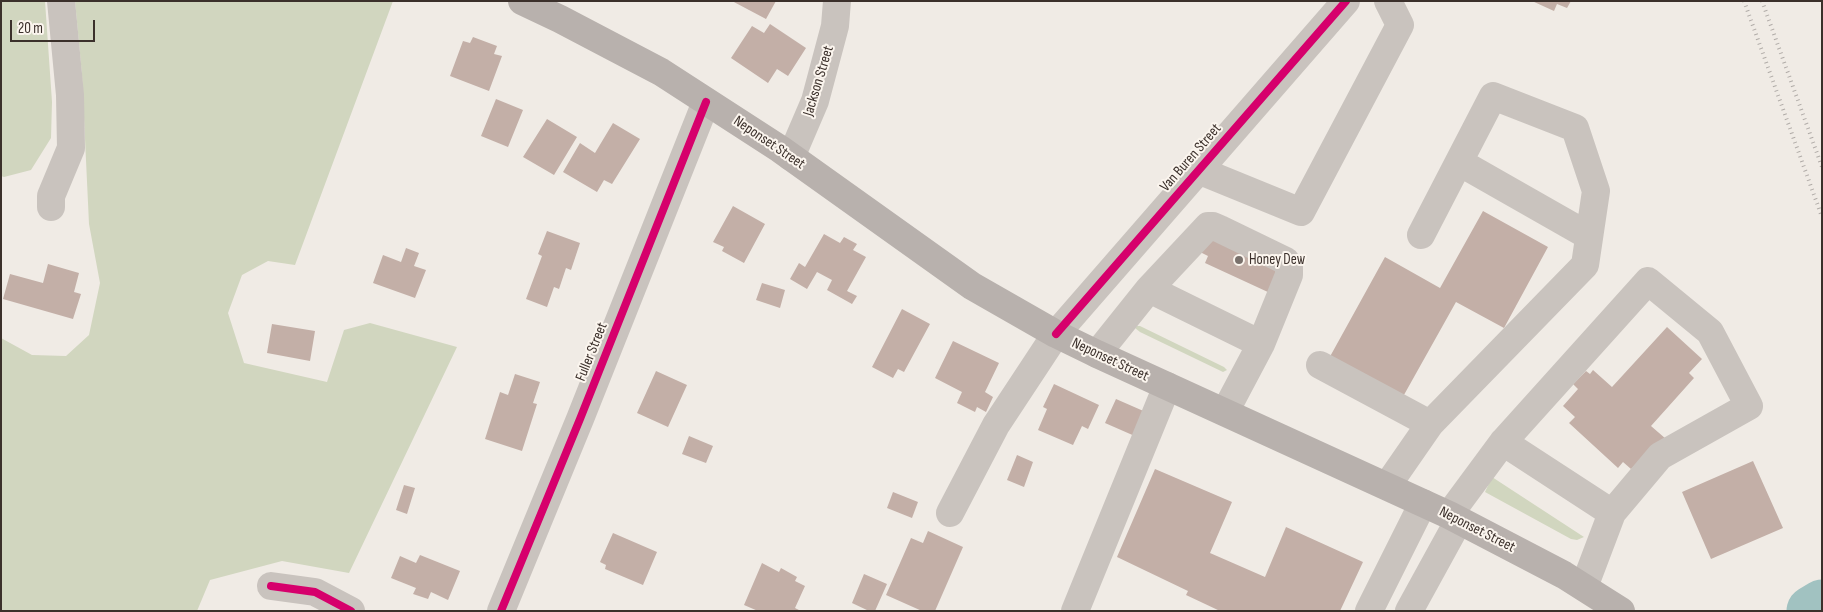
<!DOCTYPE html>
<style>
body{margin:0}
#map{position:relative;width:1823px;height:612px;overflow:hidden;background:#f0ebe5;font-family:"Sofia Sans Condensed",sans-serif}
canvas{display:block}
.frame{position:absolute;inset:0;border:2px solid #3b302b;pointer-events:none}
.scale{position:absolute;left:10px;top:20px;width:85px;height:22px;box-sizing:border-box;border:2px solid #3b302b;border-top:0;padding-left:6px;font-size:15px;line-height:18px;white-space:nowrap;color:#3b302b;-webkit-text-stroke:4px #fbf5ee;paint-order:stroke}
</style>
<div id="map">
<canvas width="1823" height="612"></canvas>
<div class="frame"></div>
<div class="scale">20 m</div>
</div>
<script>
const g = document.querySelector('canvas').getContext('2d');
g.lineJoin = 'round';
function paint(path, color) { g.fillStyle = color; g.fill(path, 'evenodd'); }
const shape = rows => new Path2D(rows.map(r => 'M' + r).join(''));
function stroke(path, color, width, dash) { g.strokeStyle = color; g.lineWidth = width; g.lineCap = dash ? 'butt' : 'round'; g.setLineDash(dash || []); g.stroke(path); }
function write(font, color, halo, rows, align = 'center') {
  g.font = font + ' "Sofia Sans Condensed",sans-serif'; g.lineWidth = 4; g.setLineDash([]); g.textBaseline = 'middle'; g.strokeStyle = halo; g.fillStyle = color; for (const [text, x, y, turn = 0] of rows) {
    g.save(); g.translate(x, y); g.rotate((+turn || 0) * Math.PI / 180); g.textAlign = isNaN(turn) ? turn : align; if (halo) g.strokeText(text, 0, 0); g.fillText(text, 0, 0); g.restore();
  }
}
paint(shape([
 [1,1,45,1,52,102,51,138,31,170,4,177,1,176],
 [75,1,393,1,295,265,268,261,242,275,228,313,244,363,327,382,344,330,370,323,457,347,349,573,282,561,210,580,197,611,1,611,1,338,32,355,66,356,89,335,100,283,89,224,82,75],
 [1137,326,1140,326,1224,367,1227,370,1223,372,1140,332,1135,328],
 [1492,477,1584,537,1577,540,1571,539,1485,492]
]), '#d1d6bf');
stroke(shape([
 [1812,611,1822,605]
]), '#a1c2c1', 51);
paint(shape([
 [732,1,776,1,766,19],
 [1532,1,1571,1,1567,8,1557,4,1554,11],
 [770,24,806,48,788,76,777,69,768,83,731,58,752,26,764,33],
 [473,37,497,46,494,54,502,56,489,91,450,76,463,41,470,43],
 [496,99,523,110,508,147,481,136],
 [547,119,577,137,554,175,523,157],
 [613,123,640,139,612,184,604,180,597,192,563,172,580,143,595,153],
 [733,206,765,224,744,263,722,251,724,247,713,242],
 [1483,211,1548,247,1504,328,1456,302,1400,402,1327,362,1385,257,1440,288],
 [1212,230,1283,265,1270,293,1205,263,1208,256,1194,249],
 [547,231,580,243,571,270,566,268,559,289,554,287,547,307,526,299,542,256,538,254],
 [824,234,840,243,844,237,857,244,853,250,866,257,847,291,857,296,852,304,827,290,832,280,817,272,807,289,790,279,799,263,805,267],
 [406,248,419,253,414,266,426,270,415,298,373,283,383,255,401,262],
 [48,264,79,273,74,292,81,294,73,319,3,299,10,274,43,283],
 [762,283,785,290,780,308,756,300],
 [902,309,930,324,904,372,898,369,893,378,872,367],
 [272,324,315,331,310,361,267,353],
 [1667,327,1702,359,1689,373,1694,378,1651,426,1666,439,1631,469,1623,462,1618,468,1569,423,1575,417,1563,406,1578,389,1573,384,1586,371,1590,374,1593,370,1612,387],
 [953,341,999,363,985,392,993,397,986,412,977,407,975,412,957,403,962,392,935,378],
 [656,371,687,385,668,427,637,413],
 [515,374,540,382,533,403,537,404,522,451,485,439,500,392,508,395],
 [1054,384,1099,405,1088,429,1082,426,1073,445,1038,430,1047,409,1043,407],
 [1116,399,1148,413,1137,437,1105,423],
 [689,436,713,446,706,463,682,454],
 [1017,455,1033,462,1024,487,1007,480],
 [1753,461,1783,528,1711,559,1682,492],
 [1155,469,1232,502,1210,553,1265,577,1286,527,1363,562,1340,611,1220,611,1186,595,1188,591,1117,557],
 [404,485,415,488,407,514,396,510],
 [893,492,918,502,912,518,887,508],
 [928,531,963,547,935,611,922,611,886,595,911,538,923,543],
 [613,533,657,552,643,585,605,569,606,565,600,562],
 [420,555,460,571,448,600,431,592,428,599,413,594,416,588,391,578,400,556,416,563],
 [762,563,779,572,781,568,797,577,795,581,805,586,795,608,801,611,758,611,744,605],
 [864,574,887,584,875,611,869,611,852,603]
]), '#c3afa7');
stroke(shape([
 [791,157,815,101,835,26,837,1],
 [1459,162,1589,236],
 [1198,170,1301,212,1400,25,1388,1],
 [51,207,51,196,71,148,70,95,61,1],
 [1149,289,1261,344],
 [1097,354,1149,289,1208,226,1213,226,1220,229,1286,261,1289,267,1289,275,1261,344,1225,412],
 [1320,365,1430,424],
 [1503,442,1612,513],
 [1387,486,1430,424,1585,265,1596,191,1575,128,1493,96,1421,235],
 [950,513,996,425,1056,334,1346,1],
 [1449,515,1503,442,1648,281,1710,332,1749,406,1660,456,1612,513,1584,587],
 [271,586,315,592,351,611],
 [501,611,580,419,706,102],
 [1075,611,1167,386],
 [1369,611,1423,503],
 [1409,611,1459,520]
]), '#c9c3be', 28);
stroke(shape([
 [522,1,560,19,661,72,780,149,972,286,1056,334,1097,354,1449,515,1564,575,1621,611]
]), '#b8b1ad', 28);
stroke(shape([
 [1744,1,1822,217],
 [1762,1,1822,167]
]), '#b1aca8', 4, [1, 4]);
stroke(shape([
 [1056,334,1346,1],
 [271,586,315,592,351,611],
 [501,611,580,419,706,102]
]), '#d6006c', 8);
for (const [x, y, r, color] of [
 [1239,260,5,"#7a716c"]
]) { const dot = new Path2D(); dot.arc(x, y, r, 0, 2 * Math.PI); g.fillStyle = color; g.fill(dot); stroke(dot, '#fbf5ee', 2); }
write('15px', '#3b302b', '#fbf5ee', [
 ["Jackson Street",819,81,-73],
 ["Neponset Street",769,143,34],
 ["Van Buren Street",1191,158,-49],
 ["Fuller Street",592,352,-68],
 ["Neponset Street",1110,360,25],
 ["Neponset Street",1477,530,27]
]);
write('15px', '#3b302b', '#fbf5ee', [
 ["Honey Dew",1249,260]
], 'left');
</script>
